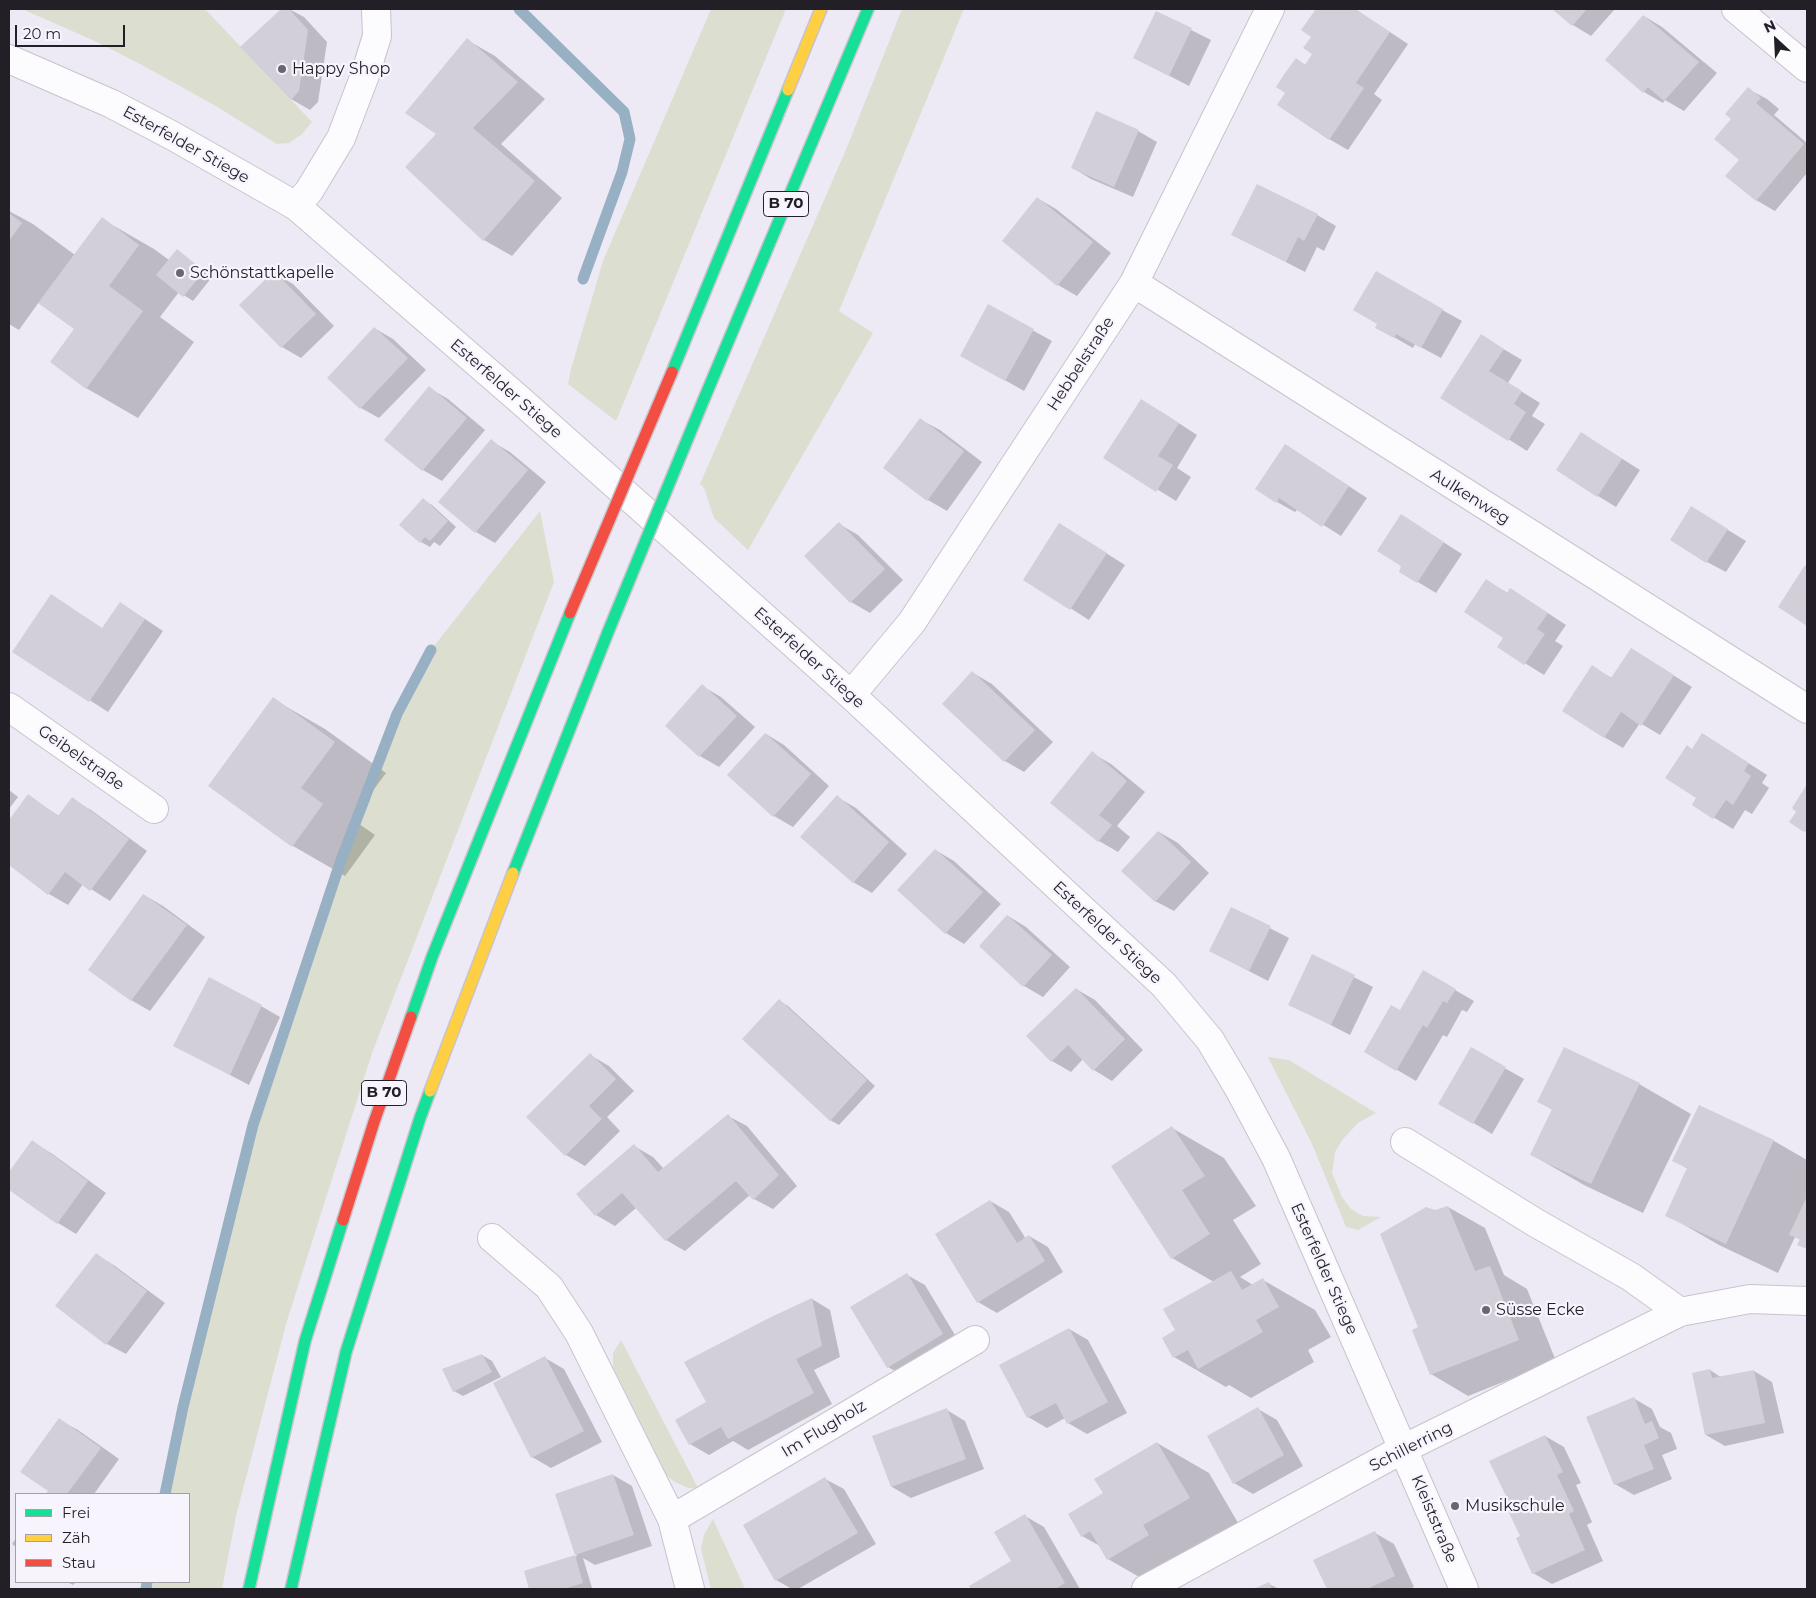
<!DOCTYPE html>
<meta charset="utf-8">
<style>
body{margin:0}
#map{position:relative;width:1816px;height:1598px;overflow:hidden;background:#ede9f5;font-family:Montserrat,sans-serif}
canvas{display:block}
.frame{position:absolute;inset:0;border:10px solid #221f27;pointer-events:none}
.legend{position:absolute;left:15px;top:1493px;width:175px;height:90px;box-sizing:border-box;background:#f7f4fd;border:1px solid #a29fa7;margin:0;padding:6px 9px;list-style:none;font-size:15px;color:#221f27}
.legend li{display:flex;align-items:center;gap:10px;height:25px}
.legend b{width:25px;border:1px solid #a29fa7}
.north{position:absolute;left:1751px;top:15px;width:50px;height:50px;-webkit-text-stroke:4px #f7f4fd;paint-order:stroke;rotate:335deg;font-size:14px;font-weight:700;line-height:20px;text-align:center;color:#221f27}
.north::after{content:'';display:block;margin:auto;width:18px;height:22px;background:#221f27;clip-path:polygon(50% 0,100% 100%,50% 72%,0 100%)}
.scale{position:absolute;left:15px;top:25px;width:110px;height:22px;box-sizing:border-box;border:2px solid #221f27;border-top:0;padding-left:6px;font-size:15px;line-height:18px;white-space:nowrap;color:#221f27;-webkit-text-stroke:4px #f7f4fd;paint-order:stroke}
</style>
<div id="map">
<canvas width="1816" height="1598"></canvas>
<div class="frame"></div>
<ul class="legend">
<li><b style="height:6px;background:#16e098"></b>Frei</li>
<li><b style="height:6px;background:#ffcf43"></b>Zäh</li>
<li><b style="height:6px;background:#f24e42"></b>Stau</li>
</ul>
<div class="north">N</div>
<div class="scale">20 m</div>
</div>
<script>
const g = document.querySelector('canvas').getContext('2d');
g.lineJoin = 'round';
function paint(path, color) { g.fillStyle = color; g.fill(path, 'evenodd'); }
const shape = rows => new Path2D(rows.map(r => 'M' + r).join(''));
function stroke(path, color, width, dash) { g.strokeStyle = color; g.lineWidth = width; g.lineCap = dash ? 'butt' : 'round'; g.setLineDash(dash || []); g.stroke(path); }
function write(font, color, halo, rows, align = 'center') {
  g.font = font + ' Montserrat,sans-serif'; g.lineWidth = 4.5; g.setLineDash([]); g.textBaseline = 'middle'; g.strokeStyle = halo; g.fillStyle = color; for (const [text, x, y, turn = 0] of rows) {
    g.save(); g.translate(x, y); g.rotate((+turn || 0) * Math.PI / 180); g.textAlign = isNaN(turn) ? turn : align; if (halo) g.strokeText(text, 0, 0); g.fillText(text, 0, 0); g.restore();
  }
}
paint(shape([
 [22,9,205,9,312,122,302,134,289,143,277,144,214,105,142,65,97,42],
 [711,9,786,9,616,421,568,384,571,369,603,261],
 [902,9,964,9,839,311,873,333,748,550,714,518,704,488,700,484,845,152],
 [540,511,554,582,372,1053,286,1324,236,1516,222,1589,146,1589,147,1582,189,1582,189,1494,165,1494,183,1407,253,1125,341,860,397,714,431,650],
 [1268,1057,1289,1060,1376,1113,1358,1123,1343,1139,1335,1152,1332,1173,1342,1197,1351,1209,1363,1216,1381,1217,1358,1230,1346,1227,1312,1144],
 [621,1340,698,1488,688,1488,675,1482,667,1476,613,1367,613,1353],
 [713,1519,745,1589,711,1589,701,1549,704,1535]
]), '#dcdfd0');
paint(shape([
 [282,9,289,9,304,17,327,42,318,102,310,110,291,99,242,47],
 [1317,9,1355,9,1408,44,1374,94,1382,100,1348,150,1329,139,1287,93,1296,60,1306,65,1314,53,1312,36,1303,30],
 [1554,9,1615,9,1591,36,1573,25],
 [1157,13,1211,40,1189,86,1135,58],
 [1644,16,1662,27,1717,73,1684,111,1665,100,1663,103,1644,92,1607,60],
 [467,40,495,56,545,99,501,144,562,198,512,256,484,240,407,167,438,134],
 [1748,89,1767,99,1779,109,1774,115,1807,143,1807,173,1775,211,1756,200,1741,160,1733,119],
 [1138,131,1157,142,1133,197,1091,179,1073,168],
 [1037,198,1056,209,1111,253,1077,296,1058,285,1003,241],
 [9,211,33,224,75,255,102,219,154,249,169,260,177,251,212,277,193,301,179,292,160,317,194,342,138,418,86,388,75,328,39,302,19,330,9,324],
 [1317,215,1336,226,1324,251,1317,247,1305,272,1232,234],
 [274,273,293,284,334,326,301,358,282,347,240,305],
 [1376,273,1462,321,1441,358,1415,344,1413,348,1376,327,1379,323],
 [989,306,1052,341,1024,391,961,355],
 [374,328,393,339,426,370,379,418,361,408],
 [1500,347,1522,360,1508,383,1540,403,1532,416,1545,424,1527,451,1442,397],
 [429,388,448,399,485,430,442,481,423,470,386,440],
 [1160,411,1197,435,1177,468,1191,477,1176,501,1105,457],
 [921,420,940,430,982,462,947,511,928,500,885,468],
 [1581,433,1640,470,1616,507,1598,496],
 [491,441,510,452,546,482,495,543,476,532,440,502],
 [1286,445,1367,498,1341,536,1298,509,1295,512,1277,502],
 [423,500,432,505,456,527,440,546,434,542,430,547,421,542,401,525],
 [1402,516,1462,554,1436,593,1400,571,1403,566],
 [1710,519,1746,541,1726,572,1707,562],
 [839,524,858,535,903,580,870,613,851,602],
 [1060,524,1125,565,1089,620,1025,579],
 [1805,567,1807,568,1807,625,1779,607],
 [1486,581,1508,593,1511,589,1566,625,1555,641,1563,646,1544,675,1499,647,1505,637],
 [51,596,103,629,139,615,163,631,108,712,14,651],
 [1632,649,1692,687,1660,735,1640,723,1623,748,1604,737,1592,667,1612,678],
 [973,673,992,684,1053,742,1024,772,1005,761,944,704],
 [702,686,721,697,755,727,719,767,700,756,666,726],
 [273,699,325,729,386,773,352,819,375,835,345,876,293,846,210,786],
 [766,734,784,745,829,786,793,827,774,816],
 [1703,734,1767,775,1762,783,1769,788,1752,814,1745,810,1733,829,1693,805,1698,798,1693,750],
 [1092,753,1111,764,1145,792,1117,826,1130,837,1118,852,1099,841,1051,802],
 [1807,786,1807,832,1791,822,1798,811,1793,808],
 [9,790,18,797,9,809],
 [28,796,59,816,72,799,91,810,147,851,110,901,83,884,68,905,49,894,9,864,9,822],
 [837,797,856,808,907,854,872,893,853,882],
 [1159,832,1178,843,1209,873,1174,911,1155,901],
 [935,850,954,861,1001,904,964,944,946,933],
 [144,895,163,906,205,937,150,1011,131,1000],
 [1231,908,1289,938,1268,981,1210,951],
 [1008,916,1026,927,1070,967,1043,997,1024,986,980,946],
 [1313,956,1373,987,1350,1035,1290,1004],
 [1424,972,1474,1001,1467,1012,1462,1010,1447,1037,1443,1035,1416,1081,1365,1051,1400,1012],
 [1076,989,1095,1000,1143,1050,1112,1081,1094,1070,1083,1059,1071,1072,1052,1061],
 [779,1001,788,1006,875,1086,839,1125,830,1120],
 [261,1006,280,1017,249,1085,194,1056],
 [1471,1049,1524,1079,1492,1134,1440,1103],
 [590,1055,609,1066,634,1091,607,1117,620,1131,585,1166,566,1155],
 [1639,1084,1691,1114,1643,1213,1584,1185,1532,1155,1553,1110,1539,1102],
 [1699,1107,1774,1141,1807,1160,1807,1249,1799,1244,1801,1240,1795,1237,1778,1273,1719,1245,1667,1215,1688,1169,1674,1161],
 [728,1116,747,1126,797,1186,773,1209,754,1199,750,1195,685,1251,666,1240,636,1208,615,1226,596,1215,634,1146,653,1157,664,1169],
 [1172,1128,1224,1158,1256,1206,1233,1220,1261,1264,1240,1277,1253,1285,1263,1280,1315,1310,1331,1337,1308,1350,1314,1362,1251,1398,1229,1385,1226,1387,1174,1357,1177,1331,1214,1282,1172,1258],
 [32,1142,51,1153,106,1193,76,1234,58,1223,9,1188,9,1174],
 [990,1201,1009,1212,1026,1239,1029,1236,1048,1247,1063,1272,997,1313,978,1302],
 [1448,1207,1485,1228,1504,1275,1527,1289,1556,1361,1468,1396,1431,1374,1420,1328,1435,1212],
 [97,1255,115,1266,165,1303,126,1354,107,1344],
 [907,1275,925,1285,961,1345,907,1378,888,1367],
 [812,1299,830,1310,840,1357,814,1370,832,1404,748,1450,733,1441,709,1455,690,1444,677,1421,708,1403],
 [1069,1329,1088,1340,1127,1413,1087,1434,1068,1423,1065,1418,1047,1428,1028,1417],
 [482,1355,492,1361,501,1377,463,1396,454,1391],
 [545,1358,564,1369,602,1442,551,1468,532,1457],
 [1710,1370,1722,1378,1754,1371,1772,1382,1784,1433,1725,1446,1706,1435],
 [1633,1398,1652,1409,1660,1427,1671,1433,1677,1449,1662,1455,1672,1479,1634,1495,1615,1484],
 [1258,1409,1277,1420,1303,1466,1253,1494,1234,1483],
 [947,1410,965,1421,984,1469,911,1498,892,1487,874,1437],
 [59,1420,78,1430,119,1459,94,1494,47,1494,50,1491],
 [1545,1436,1564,1447,1581,1483,1576,1485,1592,1522,1587,1525,1603,1561,1552,1584,1533,1573,1521,1537],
 [1157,1443,1209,1473,1241,1528,1160,1589,1108,1559,1100,1546,1082,1536,1105,1494],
 [613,1475,632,1486,652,1546,595,1565,583,1558,592,1588,531,1589,525,1572,577,1556,557,1495],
 [825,1479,844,1489,876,1544,798,1589,792,1589,776,1580],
 [1025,1516,1044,1527,1080,1589,973,1589,971,1586,1013,1562],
 [1375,1533,1394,1544,1414,1587,1408,1589,1329,1589,1315,1561],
 [16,1538,16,1547,12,1544],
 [67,1582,76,1582,73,1585],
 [1269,1584,1279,1589,1256,1589]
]), '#0003');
stroke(shape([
 [519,9,624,112,630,139,622,172,583,279],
 [165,1494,183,1407,253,1125,341,860,397,714,431,650],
 [146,1589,147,1582]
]), '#98b0c3', 11);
paint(shape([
 [281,9,289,9,308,30,299,91,291,100,240,47],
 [1316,9,1355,9,1390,32,1356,83,1364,88,1329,140,1277,105,1285,93,1276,87,1285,73,1296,58,1305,65,1312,54,1303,48,1311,37,1301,30],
 [1552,9,1587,9,1572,26],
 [1156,11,1192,28,1169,76,1133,58],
 [1643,15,1699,62,1664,101,1648,87,1643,93,1605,60],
 [467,38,518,82,473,128,535,181,483,241,405,167,436,134,405,113],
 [1748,87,1761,98,1756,103,1804,144,1756,201,1725,176,1739,160,1714,139,1731,119,1725,114],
 [1096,111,1139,130,1114,187,1071,168],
 [1257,184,1318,214,1304,241,1298,237,1286,262,1231,235],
 [1037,197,1093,242,1057,286,1002,241],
 [9,213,22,223,9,241],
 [102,217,139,245,109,286,143,311,86,389,50,362,74,329,38,303],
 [177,249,204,271,183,297,156,275],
 [274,271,316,314,281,348,239,305],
 [1376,271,1443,309,1421,348,1396,334,1394,338,1375,328,1377,324,1353,310],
 [988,304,1034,329,1005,381,960,356],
 [374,327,408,358,360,409,327,378],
 [1481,334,1504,349,1489,371,1522,391,1514,404,1526,412,1508,441,1440,398],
 [429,386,467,418,422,471,384,440],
 [1141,399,1179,423,1158,456,1173,465,1156,492,1103,458],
 [920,418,964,451,927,501,883,468],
 [1581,432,1622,459,1597,497,1556,470],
 [491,439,528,470,475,533,438,502],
 [1285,444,1349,486,1322,527,1279,498,1276,503,1255,489],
 [423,498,448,521,430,541,425,537,420,543,399,525],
 [1691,506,1728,529,1706,563,1670,540],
 [1401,514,1444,542,1417,583,1399,572,1401,566,1377,551],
 [839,522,885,569,850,603,804,556],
 [1059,523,1107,553,1070,610,1023,580],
 [1805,565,1807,567,1807,626,1778,607],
 [1486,579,1507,593,1510,588,1548,613,1537,629,1545,634,1524,665,1497,647,1503,638,1464,612],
 [51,594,102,628,120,602,145,619,89,702,12,652],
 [1631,648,1674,675,1641,726,1621,712,1604,738,1562,711,1592,665,1611,678],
 [972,671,1035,730,1004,762,942,704],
 [702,684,737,716,699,757,665,726],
 [273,697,335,742,301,788,323,804,292,847,208,786],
 [765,733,811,774,773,817,727,775],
 [1702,733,1749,763,1744,771,1751,776,1733,805,1726,800,1713,819,1692,805,1696,798,1665,778,1687,745,1692,749],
 [1092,751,1127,781,1099,815,1112,825,1098,842,1050,803],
 [1807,784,1807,828,1804,832,1789,822,1796,812,1792,808],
 [28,794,58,816,72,797,129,839,90,891,65,872,48,895,9,865,9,820],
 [837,795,889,842,853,883,800,837],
 [1158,831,1191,862,1155,902,1121,871],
 [935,849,983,892,945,934,897,890],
 [143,894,187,925,131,1001,88,970],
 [1231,907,1271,926,1249,971,1209,951],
 [1007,915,1052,955,1023,987,979,946],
 [1312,954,1355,975,1331,1025,1288,1005],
 [1423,970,1456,989,1447,1003,1443,1001,1427,1028,1423,1025,1396,1071,1364,1052,1391,1005,1400,1010],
 [209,977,262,1005,230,1075,173,1046],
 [1076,988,1125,1039,1093,1071,1068,1045,1051,1062,1026,1036],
 [779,999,867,1080,830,1121,742,1039],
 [1471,1047,1506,1067,1473,1124,1438,1104],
 [1564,1047,1640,1083,1591,1184,1530,1155,1552,1109,1537,1102],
 [590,1053,616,1079,589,1106,602,1119,565,1156,526,1117],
 [1699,1105,1774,1140,1726,1244,1665,1216,1687,1168,1672,1161],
 [728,1114,779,1175,753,1200,736,1181,665,1241,622,1193,595,1216,576,1194,634,1144,658,1172],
 [1172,1126,1205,1176,1182,1190,1210,1234,1171,1259,1111,1166],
 [32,1140,88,1181,57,1224,9,1190,9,1172],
 [1807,1196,1807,1249,1797,1245,1800,1239,1789,1235],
 [990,1200,1017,1243,1029,1235,1045,1261,977,1303,935,1234],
 [1448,1206,1475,1271,1490,1266,1519,1340,1430,1375,1412,1330,1418,1327,1380,1234,1426,1207,1435,1210],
 [96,1253,147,1291,106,1345,55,1306],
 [1231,1271,1242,1290,1263,1278,1279,1307,1256,1320,1263,1332,1198,1369,1188,1350,1173,1358,1162,1338,1175,1330,1163,1309],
 [907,1273,943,1334,887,1368,850,1307],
 [812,1298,822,1346,796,1359,814,1393,728,1439,721,1427,689,1445,675,1420,706,1402,684,1362,771,1317],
 [1069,1328,1108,1402,1067,1424,1056,1403,1027,1418,999,1365],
 [482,1354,492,1372,453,1392,442,1369],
 [545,1356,584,1431,531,1458,493,1383],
 [1710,1369,1712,1378,1754,1370,1765,1423,1705,1435,1692,1373],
 [1634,1397,1645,1424,1652,1421,1659,1438,1644,1445,1654,1469,1614,1485,1586,1417],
 [1258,1407,1284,1455,1233,1484,1207,1436],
 [947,1408,966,1459,891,1487,872,1436],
 [59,1418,101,1448,67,1494,46,1494,48,1491,20,1472],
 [1545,1435,1563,1472,1557,1475,1574,1511,1569,1514,1585,1550,1532,1574,1516,1538,1520,1536,1503,1500,1507,1498,1489,1461],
 [1157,1442,1190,1498,1143,1525,1149,1535,1107,1560,1090,1531,1081,1537,1068,1514,1103,1493,1094,1479],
 [613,1474,634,1535,575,1555,583,1583,563,1589,529,1589,524,1571,575,1555,555,1494],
 [825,1477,858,1533,775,1581,743,1525],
 [1025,1514,1065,1583,1055,1589,971,1589,969,1586,1011,1561,994,1532],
 [1375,1531,1395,1576,1367,1589,1327,1589,1313,1560],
 [1269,1582,1272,1589,1253,1589]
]), '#d3cfd8');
const street = shape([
 [1736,9,1807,68],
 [9,59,112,104,173,136,296,206,520,400,728,585,851,695,1164,985,1210,1040,1238,1087,1276,1158,1464,1589],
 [296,206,309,191,341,138,365,75,377,36,376,9],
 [1134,283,1807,709],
 [851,695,912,622,1134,283,1270,9],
 [9,707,154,809],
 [1405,1142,1536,1223,1631,1277,1680,1312,1750,1299,1807,1301],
 [492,1238,549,1287,579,1333,672,1519,690,1589],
 [672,1519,975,1340],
 [1146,1589,1403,1449,1680,1312]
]);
const fast = shape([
 [672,372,788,90],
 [704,399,868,9],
 [513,873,608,632],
 [411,1017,432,957,570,613],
 [249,1589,305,1341,343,1220],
 [291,1589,346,1352,420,1118,430,1091]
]);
const slow = shape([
 [788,90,821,9],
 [430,1091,513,873]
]);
const jam = shape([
 [343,1220,374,1122,411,1017]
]);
stroke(street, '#c7c4cd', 30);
stroke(fast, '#c7c4cd', 14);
stroke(slow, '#c7c4cd', 14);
stroke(jam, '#c7c4cd', 14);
stroke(street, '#fcfcfe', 28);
stroke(fast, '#16e098', 11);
stroke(slow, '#ffcf43', 11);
stroke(jam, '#f24e42', 11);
const fastBridge = shape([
 [608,632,704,399]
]);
const jamBridge = shape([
 [570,613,672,372]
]);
stroke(fastBridge, '#c7c4cd', 14, []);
stroke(jamBridge, '#c7c4cd', 14, []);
stroke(fastBridge, '#16e098', 11);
stroke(jamBridge, '#f24e42', 11);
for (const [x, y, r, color] of [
 [282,69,5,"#69666f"],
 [180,273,5,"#69666f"],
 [1486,1310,5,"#69666f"],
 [1455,1506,5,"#69666f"]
]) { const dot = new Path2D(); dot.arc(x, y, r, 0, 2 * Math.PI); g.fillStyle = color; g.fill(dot); stroke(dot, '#f7f4fd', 2); }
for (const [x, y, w] of [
 [786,204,45],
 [384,1093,45]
]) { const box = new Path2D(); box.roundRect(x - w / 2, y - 12.5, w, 25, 4); g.fillStyle = '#f7f4fd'; g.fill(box); stroke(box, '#221f27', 1); }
write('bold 15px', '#221f27', null, [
 ["B 70",786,204],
 ["B 70",384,1093]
]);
write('16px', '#221f27', '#f7f4fd', [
 ["Happy Shop",292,69],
 ["Schönstattkapelle",190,273],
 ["Süsse Ecke",1496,1310],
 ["Musikschule",1465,1506]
], 'left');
write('16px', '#221f27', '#f7f4fd', [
 ["Esterfelder Stiege",186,145,29],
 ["Hebbelstraße",1081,364,-57],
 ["Esterfelder Stiege",506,389,41],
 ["Aulkenweg",1470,497,32],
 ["Esterfelder Stiege",809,658,42],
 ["Geibelstraße",81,758,35],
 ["Esterfelder Stiege",1107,933,43],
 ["Esterfelder Stiege",1324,1269,66],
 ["Im Flugholz",824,1429,-31],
 ["Schillerring",1411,1447,-27],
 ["Kleiststraße",1434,1519,67]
]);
</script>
